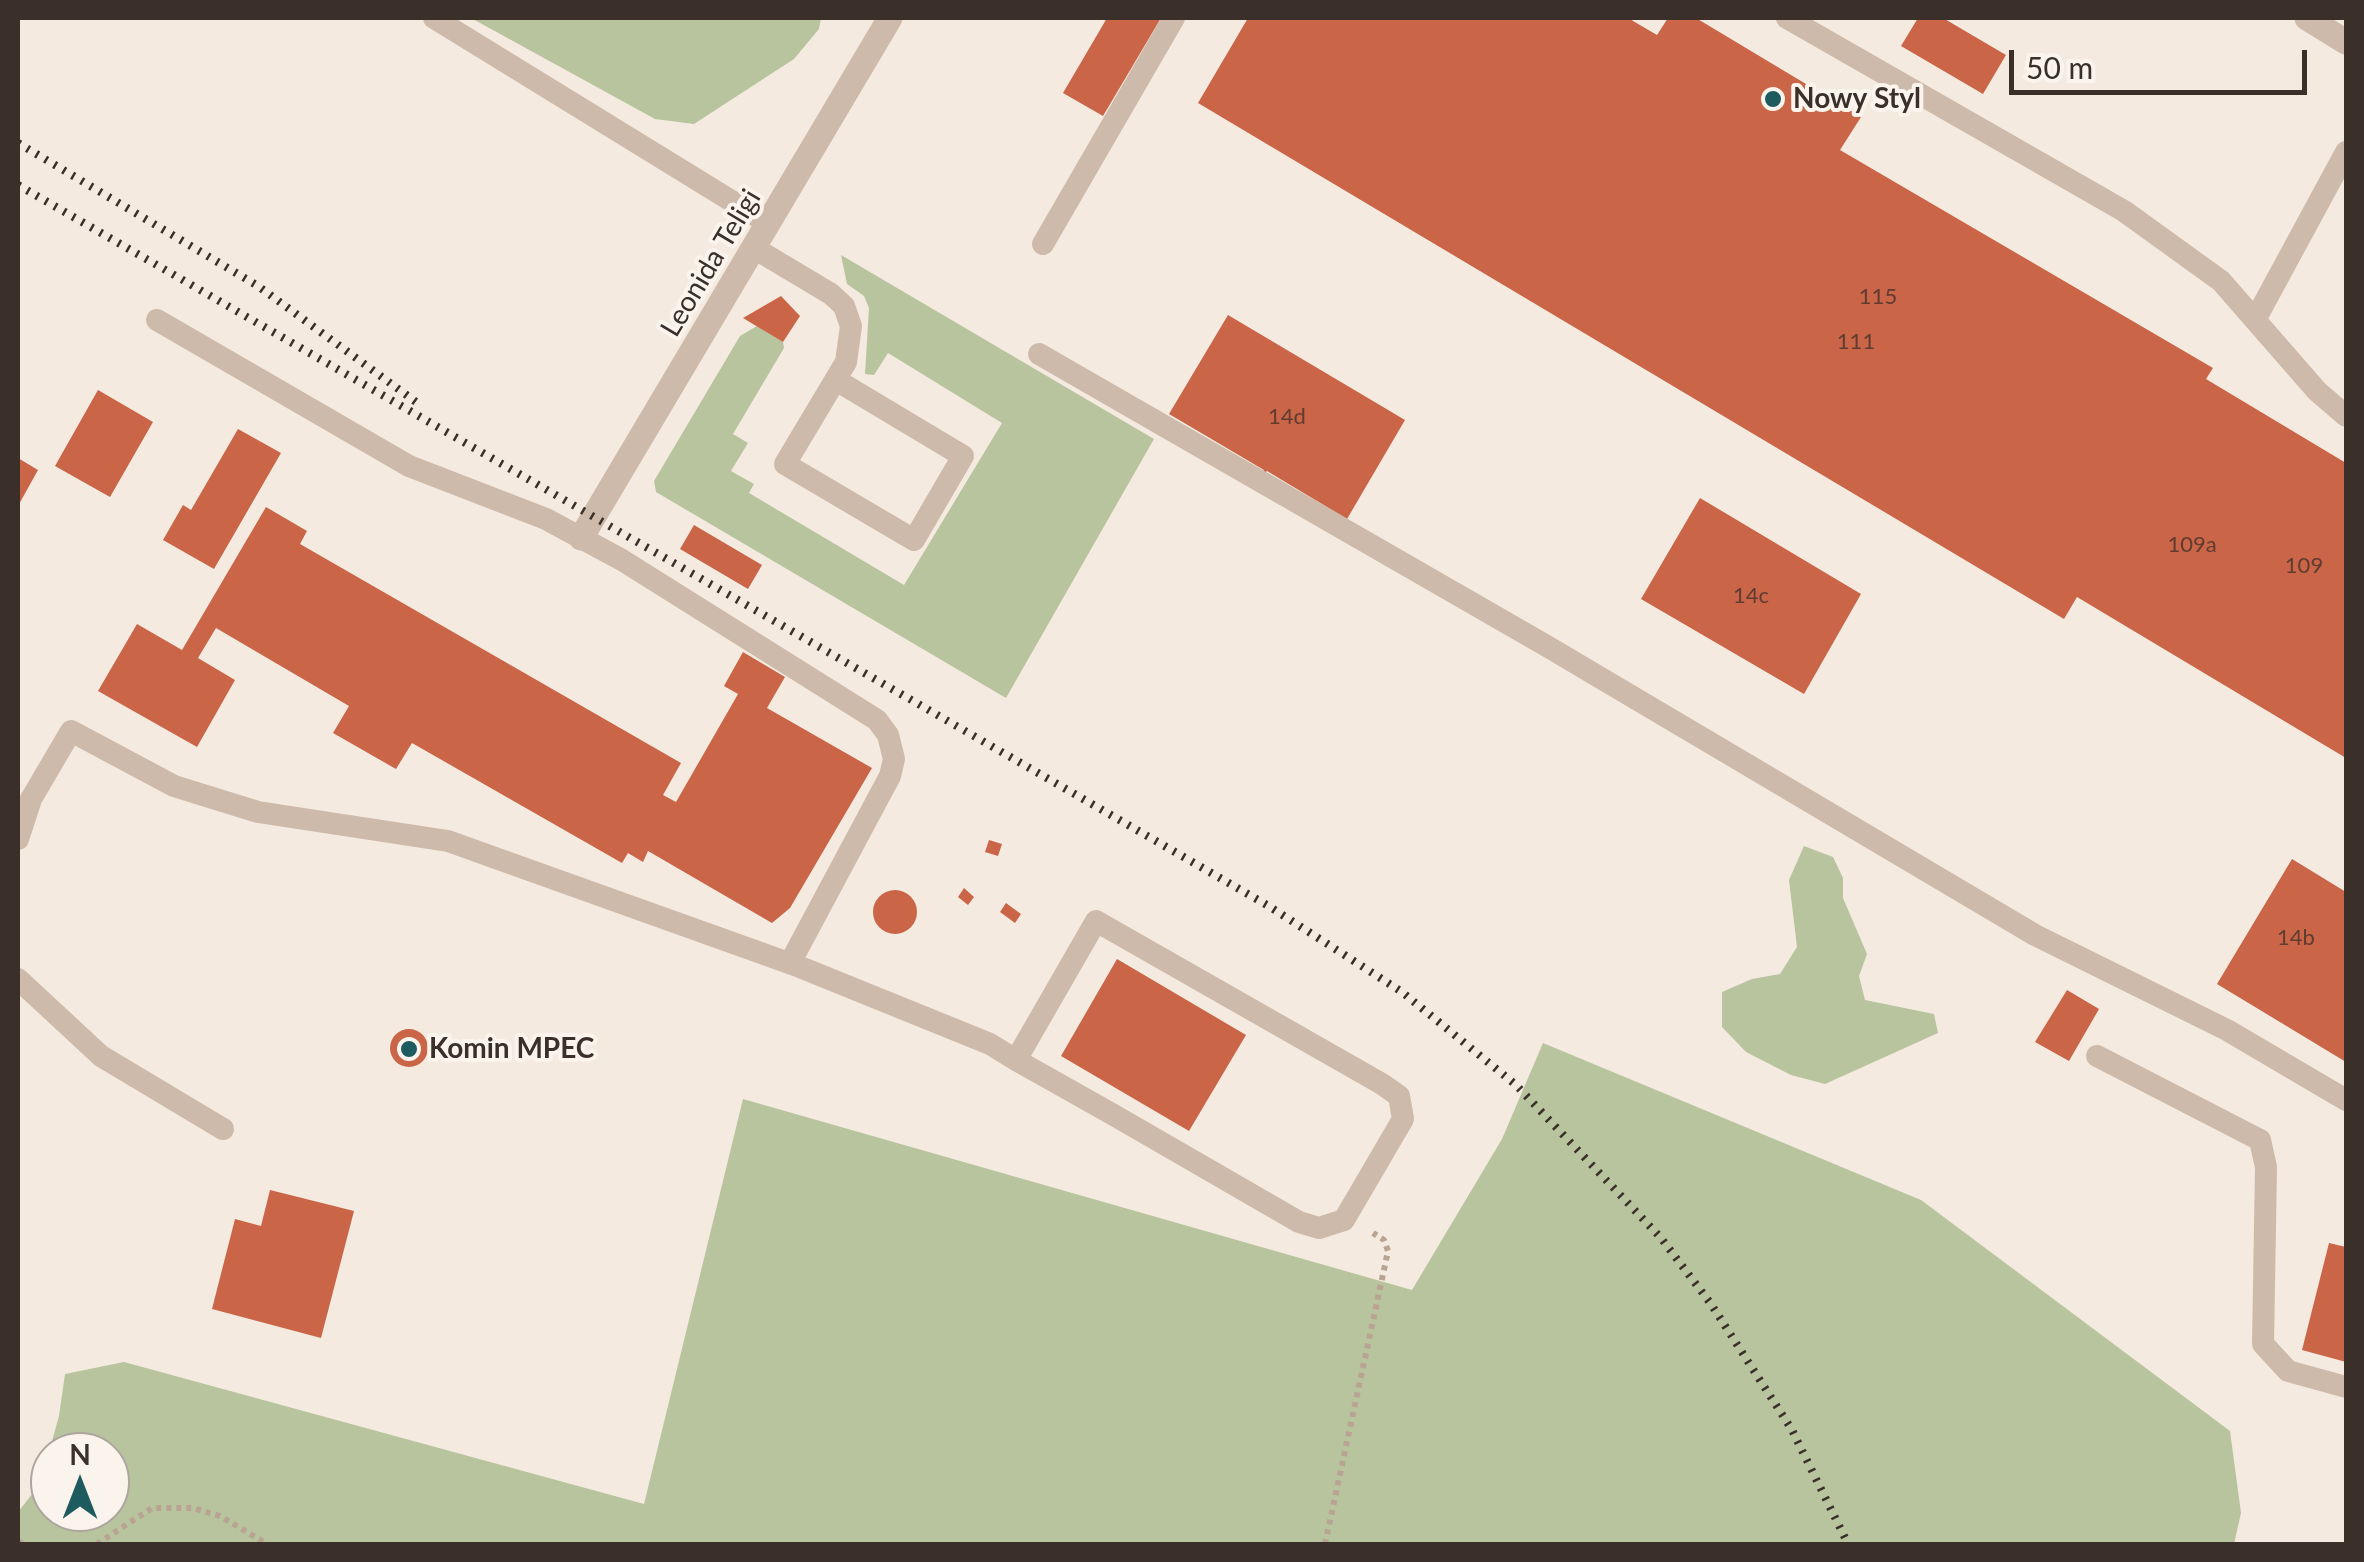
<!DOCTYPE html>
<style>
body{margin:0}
#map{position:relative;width:2364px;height:1562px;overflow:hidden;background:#f4eae0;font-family:Lato,sans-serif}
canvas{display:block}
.frame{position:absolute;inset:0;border:20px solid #3b2f2a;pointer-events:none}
.north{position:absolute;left:30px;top:1432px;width:100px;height:100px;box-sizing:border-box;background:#fbf4ed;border:2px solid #aea59f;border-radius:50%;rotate:0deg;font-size:28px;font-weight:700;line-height:40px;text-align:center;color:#3b2f2a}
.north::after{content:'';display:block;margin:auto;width:35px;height:45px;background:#1d5b5e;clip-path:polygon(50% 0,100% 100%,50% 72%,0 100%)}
.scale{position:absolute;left:2009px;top:50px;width:298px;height:45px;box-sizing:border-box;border:5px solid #3b2f2a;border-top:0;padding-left:12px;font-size:30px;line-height:35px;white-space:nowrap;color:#3b2f2a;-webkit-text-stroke:8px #fbf4ed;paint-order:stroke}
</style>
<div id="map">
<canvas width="2364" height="1562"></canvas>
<div class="frame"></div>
<div class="north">N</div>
<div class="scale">50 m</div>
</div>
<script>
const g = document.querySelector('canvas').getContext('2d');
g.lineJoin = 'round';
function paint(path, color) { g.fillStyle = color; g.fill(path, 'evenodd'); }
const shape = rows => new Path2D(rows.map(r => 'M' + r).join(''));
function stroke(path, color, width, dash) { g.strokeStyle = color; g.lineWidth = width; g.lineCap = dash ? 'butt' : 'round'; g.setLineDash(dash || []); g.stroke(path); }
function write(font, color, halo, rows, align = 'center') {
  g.font = font + ' Lato,sans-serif'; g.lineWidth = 8; g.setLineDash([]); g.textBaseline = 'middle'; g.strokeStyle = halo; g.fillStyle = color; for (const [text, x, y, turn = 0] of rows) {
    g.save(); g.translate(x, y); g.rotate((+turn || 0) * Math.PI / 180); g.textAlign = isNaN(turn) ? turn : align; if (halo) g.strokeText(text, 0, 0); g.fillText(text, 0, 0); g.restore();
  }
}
paint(shape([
 [471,18,821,18,819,29,794,59,694,124,655,119],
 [841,255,1154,439,1006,698,656,492,654,481,740,336,757,326,783,342,784,348,733,434,748,443,731,471,754,484,749,493,904,585,1002,423,888,353,874,375,865,374,869,308,864,296,847,284],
 [1804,846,1833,857,1843,878,1843,898,1867,954,1859,976,1865,1000,1934,1014,1938,1033,1825,1084,1791,1075,1746,1052,1722,1027,1722,992,1752,979,1780,974,1797,947,1789,880],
 [1543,1043,1921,1200,2230,1431,2241,1513,2234,1544,18,1544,18,1512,40,1484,59,1416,65,1374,124,1362,644,1504,743,1099,1412,1290,1502,1139],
 [110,1452,110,1512,50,1512,50,1452]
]), '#b8c49e');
paint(shape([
 [1107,18,1161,18,1103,116,1063,93],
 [1248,18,1628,18,1657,35,1668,18,1696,18,1861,117,1840,150,2213,368,2206,379,2346,463,2346,758,2077,597,2064,619,1198,103],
 [1918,18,1943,18,2006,55,1983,94,1901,46],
 [781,296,800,316,783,342,743,318],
 [1228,315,1405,420,1347,519,1267,471,1261,476,1264,470,1169,414],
 [98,390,153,422,110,497,55,466],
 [238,429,281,453,214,569,163,540,183,505,191,510],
 [18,458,38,470,18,506],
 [1700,498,1861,594,1804,694,1641,599],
 [266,507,307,531,300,544,681,763,663,795,676,802,738,694,724,686,743,652,785,677,767,708,872,768,790,908,772,923,648,851,643,862,628,853,622,863,412,743,396,769,333,733,349,706,216,628,198,658,235,680,197,747,98,691,137,624,182,650],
 [694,525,762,565,748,589,680,549],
 [989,840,1002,844,998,856,985,852],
 [2292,859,2346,892,2346,1062,2217,984],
 [964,888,974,897,968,905,958,897],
 '873 912a22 22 0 1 1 44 0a22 22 0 1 1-44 0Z',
 [1006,903,1021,914,1015,923,1000,912],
 [1117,959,1246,1035,1189,1131,1061,1056],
 [2067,990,2099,1009,2069,1061,2035,1042],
 '390 1048a19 19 0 1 1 38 0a19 19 0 1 1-38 0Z',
 [270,1190,354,1211,321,1338,212,1309,235,1219,261,1226],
 [2329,1243,2346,1247,2346,1362,2302,1350]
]), '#ca6547');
stroke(shape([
 [18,1542,25,1544],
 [97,1544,152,1508,193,1508,220,1516,267,1544],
 [1325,1544,1388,1251,1384,1240,1373,1233]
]), '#b9a494', 6, [5, 5]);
stroke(shape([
 [434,18,769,224],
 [1787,18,2124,211,2221,281,2317,391,2346,416],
 [1043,244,1174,18],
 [754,248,831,294,844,306,851,326,846,362,785,464,914,540,963,456,836,380],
 [157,320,409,466,546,519,622,560,877,720,888,735,894,759,890,776,790,963],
 [2255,320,2346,152],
 [1039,354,1545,645,2035,935,2227,1030,2346,1100],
 [18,839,31,799,71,731,174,786,258,812,448,841,800,967,990,1044,1016,1060,1112,1114,1299,1222,1319,1228,1344,1220,1403,1119,1399,1096,1382,1084,1096,921,1016,1060],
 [18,979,101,1056,223,1129],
 [2097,1056,2260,1140,2266,1167,2263,1344,2288,1371,2346,1387]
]), '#cdbaaa', 22);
stroke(shape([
 [2307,18,2346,42],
 [581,538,890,18]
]), '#cdbaaa', 25);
stroke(shape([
 [18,143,258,286,416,402],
 [18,185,1267,905,1402,992,1516,1085,1661,1238,1711,1304,1792,1430,1848,1544]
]), '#3b2f2a', 8, [2.5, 8]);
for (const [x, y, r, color] of [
 [1773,99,10,"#1d5b5e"],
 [409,1049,10,"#1d5b5e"]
]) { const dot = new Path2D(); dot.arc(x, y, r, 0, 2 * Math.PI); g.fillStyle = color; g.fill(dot); stroke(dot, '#fbf4ed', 4); }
write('22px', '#5f3c31', null, [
 ["115",1878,297],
 ["111",1856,342],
 ["14d",1287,417],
 ["109a",2192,545],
 ["109",2304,566],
 ["14c",1751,596],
 ["14b",2296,938]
]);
write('bold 28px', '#3b2f2a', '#fbf4ed', [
 ["Nowy Styl",1793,99],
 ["Komin MPEC",429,1049]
], 'left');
write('28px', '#3b2f2a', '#fbf4ed', [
 ["Leonida Teligi",711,263,-59]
]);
</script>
